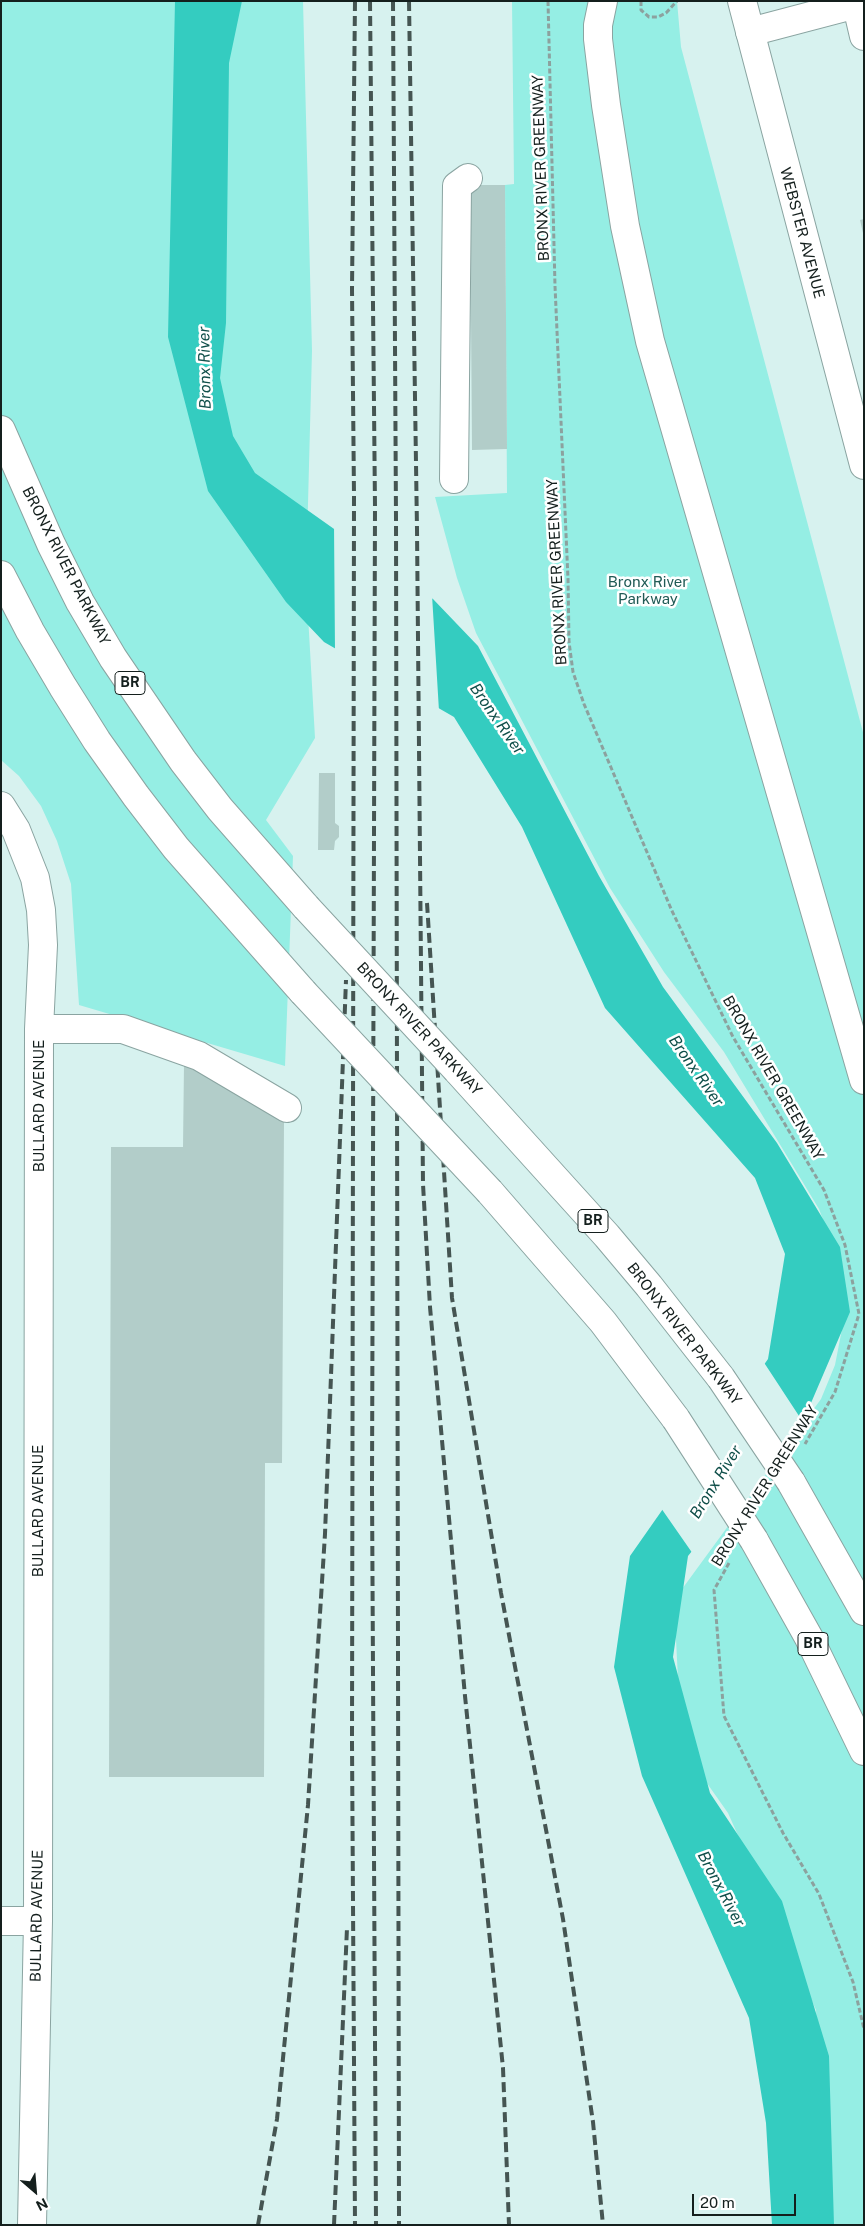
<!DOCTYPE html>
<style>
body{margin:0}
#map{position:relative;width:865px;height:2226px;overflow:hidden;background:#d7f2ef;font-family:"Public Sans",sans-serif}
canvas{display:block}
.frame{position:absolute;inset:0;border:2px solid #141f1d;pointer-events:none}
.north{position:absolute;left:10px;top:2166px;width:50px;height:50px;-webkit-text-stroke:4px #fff;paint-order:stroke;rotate:153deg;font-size:14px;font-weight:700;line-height:20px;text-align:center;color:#141f1d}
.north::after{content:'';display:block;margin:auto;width:18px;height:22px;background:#141f1d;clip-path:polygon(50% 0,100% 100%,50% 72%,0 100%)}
.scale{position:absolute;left:692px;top:2194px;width:104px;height:22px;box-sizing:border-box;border:2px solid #141f1d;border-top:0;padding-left:6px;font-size:15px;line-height:18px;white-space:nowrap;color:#141f1d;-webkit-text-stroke:4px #fff;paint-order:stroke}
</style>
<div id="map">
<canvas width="865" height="2226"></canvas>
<div class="frame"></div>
<div class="north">N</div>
<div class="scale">20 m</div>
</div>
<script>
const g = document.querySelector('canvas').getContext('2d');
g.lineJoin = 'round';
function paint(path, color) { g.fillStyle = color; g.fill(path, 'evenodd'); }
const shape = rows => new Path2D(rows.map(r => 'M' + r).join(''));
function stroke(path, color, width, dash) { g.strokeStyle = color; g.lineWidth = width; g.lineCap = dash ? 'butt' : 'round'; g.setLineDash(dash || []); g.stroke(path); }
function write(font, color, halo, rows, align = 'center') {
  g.font = font + ' "Public Sans",sans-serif'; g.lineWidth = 5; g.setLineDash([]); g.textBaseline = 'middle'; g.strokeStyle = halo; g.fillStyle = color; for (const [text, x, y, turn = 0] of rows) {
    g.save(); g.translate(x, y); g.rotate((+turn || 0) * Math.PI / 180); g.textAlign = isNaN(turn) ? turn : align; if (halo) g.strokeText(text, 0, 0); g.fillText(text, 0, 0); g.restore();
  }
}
paint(shape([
 [1,1,303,1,312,351,306,580,315,738,266,820,293,856,285,1066,79,1005,71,884,57,841,41,806,19,776,1,760],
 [512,1,677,1,681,47,864,736,864,2225,826,2225,816,2010,728,1813,704,1779,678,1679,674,1600,821,1399,835,1365,842,1329,845,1294,836,1254,819,1209,724,1052,664,972,610,888,476,633,457,578,435,497,507,493,505,185,514,184]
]), '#95eee4');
paint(shape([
 [175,1,242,1,229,63,226,323,220,378,233,436,255,473,433,599,478,646,599,876,663,987,777,1143,840,1247,850,1312,811,1403,688,1556,673,1657,710,1793,782,1901,829,2056,834,2225,772,2225,766,2123,749,2018,642,1776,614,1667,630,1556,768,1359,785,1254,755,1178,605,1008,522,827,454,717,324,642,286,602,208,491,168,337]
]), '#34ccc0');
paint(shape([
 [334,524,432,595,439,711,335,652],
 [763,1361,801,1419,693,1554,661,1508]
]), '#d7f2ef');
paint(shape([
 [470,185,505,185,507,449,472,450],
 [864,219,864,233,863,233,860,220],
 [319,773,335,773,335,823,339,826,339,837,335,841,334,850,318,850],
 [184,1064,284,1122,282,1463,265,1463,264,1777,109,1777,111,1147,183,1147]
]), '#b2cdc9');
const minor = shape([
 [857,6,864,36],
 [750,32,864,2],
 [454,479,457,186,468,178],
 [1,806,16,830,35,878,41,910,43,945,39,1029,38,1921,32,2225],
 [39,1029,123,1029,199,1056,287,1108],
 [1,1921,38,1921]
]);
const major = shape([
 [742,1,864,465]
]);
const highway = shape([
 [603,1,598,25,598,39,606,105,625,226,650,341,864,1080],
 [1,430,51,544,80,602,113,658,183,761,220,809,306,907],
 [1,575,30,631,63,687,97,741,136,796,176,848,303,992],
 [457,1070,607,1236,649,1286,721,1378],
 [490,1192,603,1322,676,1419],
 [791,1482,864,1611],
 [754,1540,809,1638,864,1751]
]);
stroke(minor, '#8aa4a1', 30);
stroke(major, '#8aa4a1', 30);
stroke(highway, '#8aa4a1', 30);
stroke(shape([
 [548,1,555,286,568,579,569,642,573,672,584,704,672,911,733,1037,824,1190,845,1245,859,1314,835,1392,805,1444],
 [641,1,641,10,649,17,658,17,666,13,677,1],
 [729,1563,714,1590,724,1716,783,1833,819,1894,853,1982,864,2029]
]), '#8ca19e', 3, [5, 2.5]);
stroke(minor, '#fff', 28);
stroke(major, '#fff', 28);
stroke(highway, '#fff', 28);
stroke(shape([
 [355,1,352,289,354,496,352,1742,355,2225],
 [370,1,375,507,372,1486,376,2225],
 [393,1,396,518,399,2225],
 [409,1,417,529,423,1184,430,1307,465,1696,503,2068,509,2225],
 [427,903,452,1298,501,1593,563,1919,593,2122,603,2225],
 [258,2225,277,2119,308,1805,325,1534,346,980],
 [334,2225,347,1928]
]), '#455552', 4, [10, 5]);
const highwayBridge = shape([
 [306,907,457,1070],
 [303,992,490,1192],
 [721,1378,791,1482],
 [676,1419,754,1540]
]);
stroke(highwayBridge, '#8aa4a1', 30, []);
stroke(highwayBridge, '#fff', 28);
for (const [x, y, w] of [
 [130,683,30],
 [593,1221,30],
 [813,1644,30]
]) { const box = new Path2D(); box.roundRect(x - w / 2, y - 11.5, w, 23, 4); g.fillStyle = '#fff'; g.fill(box); stroke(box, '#141f1d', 1); }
write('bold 14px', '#141f1d', null, [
 ["BR",130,683],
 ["BR",593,1221],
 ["BR",813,1644]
]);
write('15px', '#141f1d', '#fff', [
 ["BRONX RIVER GREENWAY",541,168,-92],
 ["WEBSTER AVENUE",802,233,75],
 ["BRONX RIVER PARKWAY",66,566,63],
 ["BRONX RIVER GREENWAY",557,572,-93],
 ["BRONX RIVER PARKWAY",419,1029,47],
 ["BRONX RIVER GREENWAY",773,1078,60],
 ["BULLARD AVENUE",39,1106,-90],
 ["BRONX RIVER PARKWAY",684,1334,52],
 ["BRONX RIVER GREENWAY",765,1486,-58],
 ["BULLARD AVENUE",38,1511,-90],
 ["BULLARD AVENUE",37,1916,-89]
]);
write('15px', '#215b56', '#fff', [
 ["Bronx River",648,582],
 ["Parkway",648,599]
]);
write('italic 16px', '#104f4a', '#fff', [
 ["Bronx River",205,368,-91],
 ["Bronx River",497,719,55],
 ["Bronx River",696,1071,55],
 ["Bronx River",716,1482,-58],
 ["Bronx River",721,1889,62]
]);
</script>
